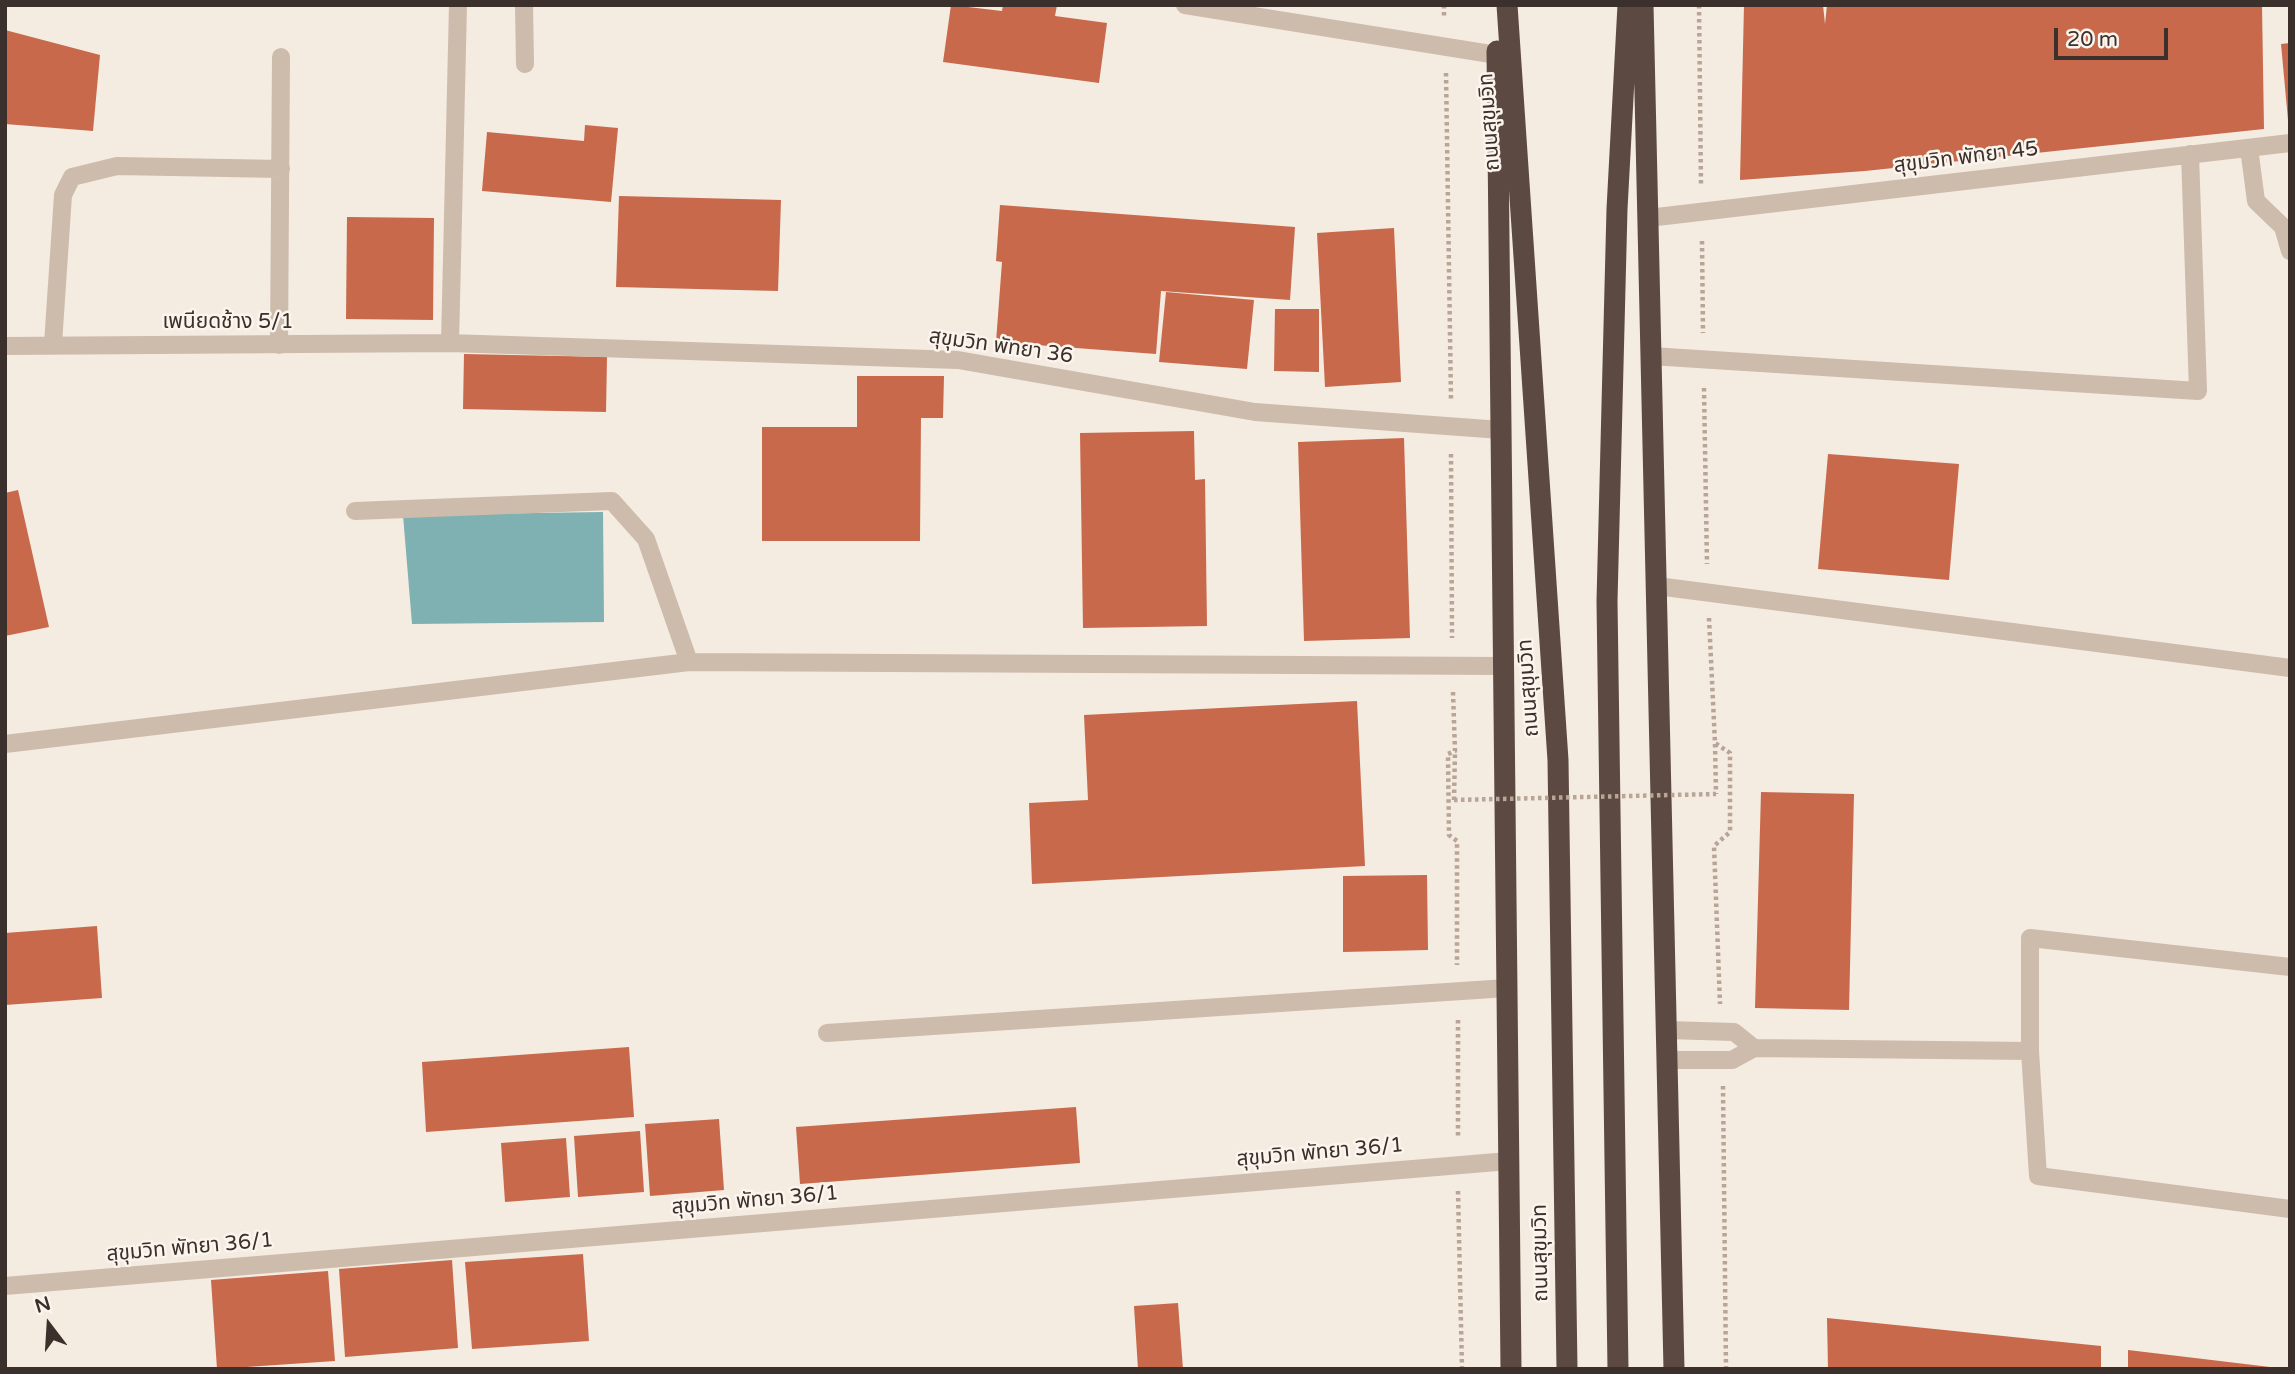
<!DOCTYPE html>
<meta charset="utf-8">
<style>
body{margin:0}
#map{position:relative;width:2295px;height:1374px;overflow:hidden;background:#f4ebe1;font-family:"Varela Round",sans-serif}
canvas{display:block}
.frame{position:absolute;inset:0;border:7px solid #3b302b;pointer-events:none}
.north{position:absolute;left:14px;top:1290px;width:70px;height:70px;-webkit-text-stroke:5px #fbf5ee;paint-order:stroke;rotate:343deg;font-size:19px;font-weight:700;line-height:28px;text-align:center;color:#3b302b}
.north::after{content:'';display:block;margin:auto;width:24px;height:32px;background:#3b302b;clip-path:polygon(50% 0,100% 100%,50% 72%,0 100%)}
.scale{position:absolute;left:2054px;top:28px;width:114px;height:32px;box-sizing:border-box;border:4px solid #3b302b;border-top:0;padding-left:9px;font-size:21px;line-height:24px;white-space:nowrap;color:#3b302b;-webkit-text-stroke:5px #fbf5ee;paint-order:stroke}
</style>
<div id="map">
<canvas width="2295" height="1374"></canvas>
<div class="frame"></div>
<div class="north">N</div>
<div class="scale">20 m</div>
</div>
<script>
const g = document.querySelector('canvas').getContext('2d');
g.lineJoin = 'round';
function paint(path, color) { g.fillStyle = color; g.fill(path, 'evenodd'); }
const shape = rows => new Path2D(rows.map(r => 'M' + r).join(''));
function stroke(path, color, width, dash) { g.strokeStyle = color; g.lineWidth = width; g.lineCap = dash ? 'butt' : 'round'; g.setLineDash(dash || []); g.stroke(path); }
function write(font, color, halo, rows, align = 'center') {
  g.font = font + ' "Varela Round","Noto Sans Thai",sans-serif'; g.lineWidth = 5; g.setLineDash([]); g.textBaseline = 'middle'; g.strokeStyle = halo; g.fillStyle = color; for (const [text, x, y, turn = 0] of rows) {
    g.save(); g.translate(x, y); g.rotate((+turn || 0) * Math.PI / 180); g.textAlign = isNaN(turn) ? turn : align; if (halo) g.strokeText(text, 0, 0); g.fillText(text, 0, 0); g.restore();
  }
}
paint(shape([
 [603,512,604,622,412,624,403,515]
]), '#7fb0b2');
paint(shape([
 [951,5,1002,11,1003,5,1057,5,1055,16,1107,23,1099,83,943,62],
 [1744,5,1823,5,1825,24,1827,5,2262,5,2264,129,1865,171,1740,180],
 [5,30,100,55,93,131,5,124],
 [2290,43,2290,120,2288,120,2281,44],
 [585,125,618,128,611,202,482,191,487,132,584,141],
 [619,196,781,200,778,291,616,287],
 [1000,205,1295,227,1290,300,1161,291,1156,354,996,342,1002,262,996,261],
 [347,217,434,218,433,320,346,319],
 [1394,228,1401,382,1325,387,1317,233],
 [1166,292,1254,300,1247,369,1159,362],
 [1275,309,1319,309,1319,372,1274,371],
 [464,354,607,357,606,412,463,409],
 [857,376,944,376,943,418,921,418,920,541,762,541,762,427,857,427],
 [1194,431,1195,480,1205,479,1207,626,1083,628,1080,433],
 [1404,438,1410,638,1304,641,1298,442],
 [1828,454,1959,464,1949,580,1818,569],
 [18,490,49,627,5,636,5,493],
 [1357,701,1365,866,1032,884,1029,803,1088,800,1084,715],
 [1761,792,1854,794,1849,1010,1755,1008],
 [1427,875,1428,950,1343,952,1343,876],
 [97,926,102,998,5,1005,5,933],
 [629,1047,634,1117,426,1132,422,1062],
 [1076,1107,1080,1163,800,1184,796,1127],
 [719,1119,724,1190,650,1196,645,1124],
 [640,1131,644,1192,578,1197,574,1136],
 [566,1138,570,1197,505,1202,501,1143],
 [583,1254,589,1341,472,1349,465,1262],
 [452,1260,458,1348,345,1357,339,1269],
 [328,1271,335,1361,217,1369,211,1280],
 [1178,1303,1183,1369,1138,1369,1134,1306],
 [1827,1318,2101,1346,2101,1369,1828,1369],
 [2128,1350,2270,1367,2270,1369,2128,1369]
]), '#c8694b');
stroke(shape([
 [1444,5,1444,18],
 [1699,5,1701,186],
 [1446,73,1451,400],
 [1702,241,1703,333],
 [1704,388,1707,564],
 [1451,454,1452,638],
 [1709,618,1715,743,1730,753,1730,832,1714,846,1720,1004],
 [1453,692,1455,751,1448,754,1449,835,1457,841,1457,965],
 [1715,744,1716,794],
 [1454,800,1455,751],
 [1458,1020,1458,1137],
 [1723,1086,1726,1369],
 [1458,1191,1462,1369]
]), '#b9a596', 4.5, [3.5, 3.5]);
stroke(shape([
 [524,5,525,64],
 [1185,5,1497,55],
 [2249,148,2256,201,2283,227,2290,251],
 [1648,218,2290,143],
 [450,343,458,5],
 [53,344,63,195,72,177,117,166,281,169],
 [279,345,281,57],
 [5,346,450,343,958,360,1255,412,1501,430],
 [1651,356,2198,391,2190,154],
 [355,511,612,501,646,539,689,662],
 [1657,586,2290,668],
 [5,744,689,662,1503,666],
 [2290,967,2030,938,2030,1051,2038,1176,2290,1209],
 [1667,1030,1734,1032,1754,1048],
 [827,1033,1507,988],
 [1667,1060,1732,1060,1754,1048,2030,1051],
 [5,1286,1509,1161]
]), '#cdbbac', 18);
stroke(shape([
 [1507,5,1558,760,1567,1369],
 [1643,5,1674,1369],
 [1497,51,1511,1369],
 [1618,1369,1607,601,1617,209,1628,5]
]), '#5c4a42', 21);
stroke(shape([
 [1454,800,1716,794]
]), '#b9a596', 4.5, [3.5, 3.5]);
write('21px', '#3b302b', '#fbf5ee', [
 ["ถนนสุขุมวิท",1490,122,-94],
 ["สุขุมวิท พัทยา 45",1966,158,-7],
 ["เพนียดช้าง 5/1",228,322],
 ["สุขุมวิท พัทยา 36",1001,347,8],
 ["ถนนสุขุมวิท",1529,688,-94],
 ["สุขุมวิท พัทยา 36/1",1320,1153,-5],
 ["สุขุมวิท พัทยา 36/1",755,1201,-5],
 ["สุขุมวิท พัทยา 36/1",190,1248,-5],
 ["ถนนสุขุมวิท",1541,1253,-91]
]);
</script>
